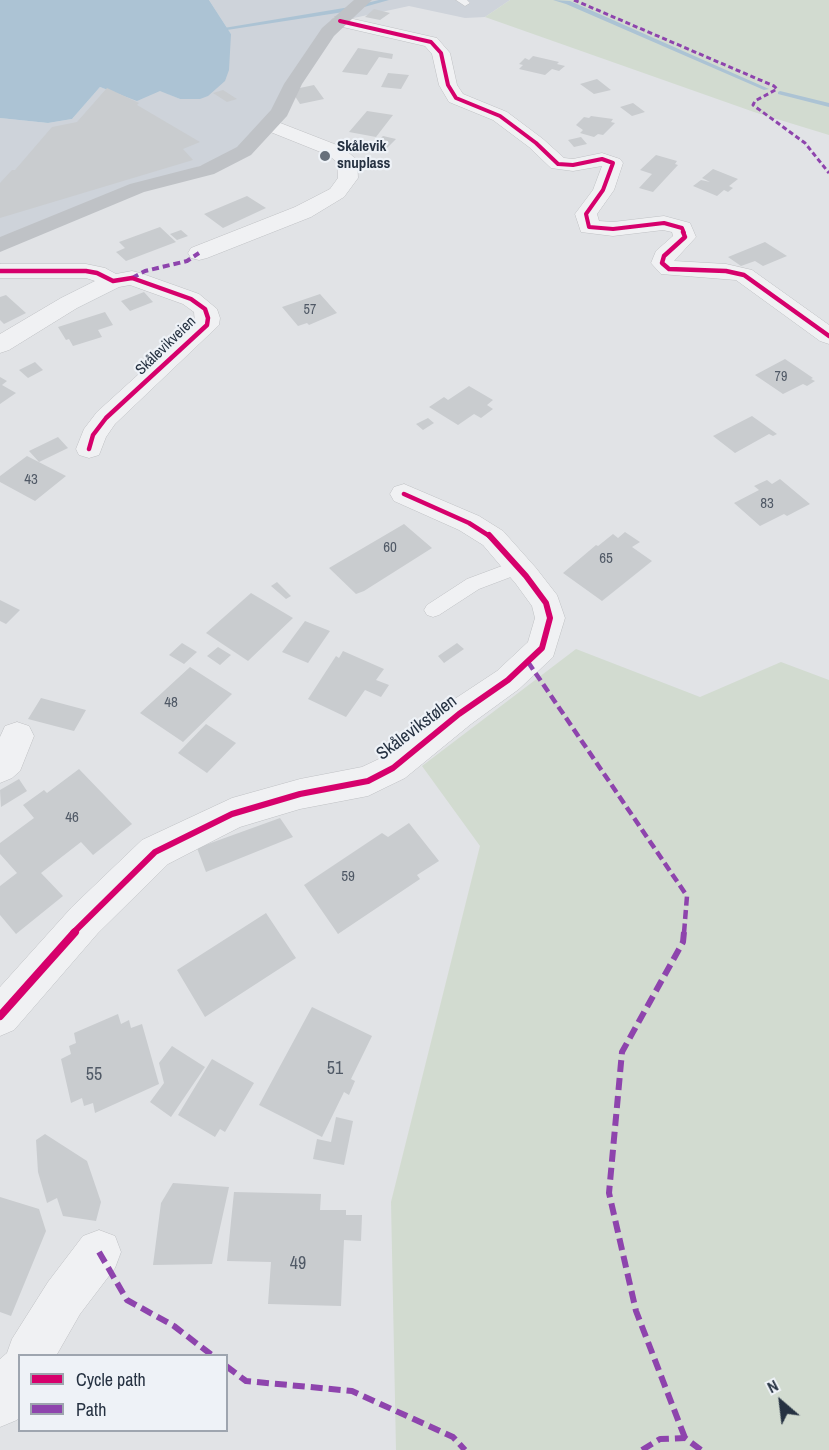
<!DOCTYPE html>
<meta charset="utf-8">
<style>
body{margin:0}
#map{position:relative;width:829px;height:1450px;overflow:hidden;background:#e1e3e6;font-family:"Archivo Narrow",sans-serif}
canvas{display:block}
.legend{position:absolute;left:18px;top:1354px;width:210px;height:78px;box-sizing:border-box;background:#eef2f7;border:2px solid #9ea5af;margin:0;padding:8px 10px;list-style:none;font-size:18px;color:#263242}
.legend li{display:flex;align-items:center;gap:12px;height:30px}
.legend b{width:30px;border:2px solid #9ea5af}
.north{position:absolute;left:751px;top:1372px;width:60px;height:60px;-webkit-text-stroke:4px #eef2f7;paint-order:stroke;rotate:332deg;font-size:16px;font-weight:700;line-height:24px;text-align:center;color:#263242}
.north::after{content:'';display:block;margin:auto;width:21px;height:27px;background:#263242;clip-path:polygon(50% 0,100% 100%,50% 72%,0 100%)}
</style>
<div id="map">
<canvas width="829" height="1450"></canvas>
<ul class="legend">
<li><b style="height:8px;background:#d6006c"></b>Cycle path</li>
<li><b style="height:8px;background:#8e44ad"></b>Path</li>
</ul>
<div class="north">N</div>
</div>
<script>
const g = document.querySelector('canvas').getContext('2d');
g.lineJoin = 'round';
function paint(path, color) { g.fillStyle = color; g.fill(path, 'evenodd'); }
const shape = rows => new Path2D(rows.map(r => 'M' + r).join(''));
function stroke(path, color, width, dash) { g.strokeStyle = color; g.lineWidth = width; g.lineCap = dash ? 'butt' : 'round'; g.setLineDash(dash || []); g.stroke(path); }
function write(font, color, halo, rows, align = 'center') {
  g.font = font + ' "Archivo Narrow",sans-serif'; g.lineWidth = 4.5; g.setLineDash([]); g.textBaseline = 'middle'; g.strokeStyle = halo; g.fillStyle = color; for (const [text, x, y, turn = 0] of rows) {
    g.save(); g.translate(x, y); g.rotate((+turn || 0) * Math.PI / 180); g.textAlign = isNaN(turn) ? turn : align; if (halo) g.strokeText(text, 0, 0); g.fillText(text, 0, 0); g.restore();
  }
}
paint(shape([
 [209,0,510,0,485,17,465,18,409,6,340,21,244,151,133,189,0,245,0,118,48,123,72,119,100,87,137,100,160,90,180,99,231,34]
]), '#ced3da');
paint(shape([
 [510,0,829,0,829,135,754,112,485,17],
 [576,649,700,697,781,662,829,680,829,1450,396,1450,391,1202,480,846,422,766]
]), '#d2dbd0');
paint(shape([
 [0,0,209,0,231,34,229,70,225,81,208,96,200,99,180,99,160,91,137,101,100,87,72,119,48,123,0,118]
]), '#acc3d4');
paint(shape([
 [379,0,389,0,350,11,227,30,224,28,350,7,379,0],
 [553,0,570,1,769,89,764,90,566,4,553,0],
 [780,91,829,103,829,107,778,94,778,92,780,91]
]), '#acc3d4');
paint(shape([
 [374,9,390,13,380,20,365,17],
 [358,48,393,54,392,59,379,57,367,75,342,72],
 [533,56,559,62,557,64,565,66,559,71,552,69,545,75,519,69,523,65,519,64,525,58,529,60],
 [388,73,409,75,401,89,381,87],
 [597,79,611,90,594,94,580,84],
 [314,85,324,99,300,104,293,93,295,89],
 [107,88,139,103,137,105,200,142,183,149,193,160,0,218,0,183,12,170,15,170,52,127,77,122],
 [223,90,237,99,227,102,213,93],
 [633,103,645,112,632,116,620,107],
 [367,111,393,115,376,137,349,132],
 [591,116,613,119,611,122,615,123,603,135,598,134,594,137,580,133,583,130,576,125,584,117,589,118],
 [383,136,396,139,386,149,373,145],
 [581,137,587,144,574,147,568,140],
 [656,155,677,161,675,164,678,165,653,192,639,188,652,174,640,170],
 [713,169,738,179,729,186,733,188,728,192,724,190,717,196,693,186,701,180,710,182,702,178],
 [247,196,266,208,223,228,204,214],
 [160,227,176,242,126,261,116,252,125,248,119,242],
 [181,230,188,236,177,240,170,234],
 [765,242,787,256,763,266,755,261,741,266,728,257],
 [144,292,153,302,130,311,121,301],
 [320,294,337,313,309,325,307,323,298,326,282,307],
 [6,295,26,313,4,324,0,320,0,297],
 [105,312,113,325,98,330,102,337,73,346,69,339,66,340,58,327],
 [785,359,813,378,811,379,815,381,807,386,803,384,783,394,755,375],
 [35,362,43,370,28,378,19,370],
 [0,377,7,381,2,385,16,393,0,404],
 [469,386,493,400,487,405,493,409,481,418,474,414,458,425,429,407,444,397,448,400],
 [752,416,777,434,773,436,769,434,735,453,713,436],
 [428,418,434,423,423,430,416,424],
 [58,437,68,448,39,462,29,451],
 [27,456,66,476,35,501,0,482,0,476],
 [780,479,810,504,787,516,784,514,760,526,734,503,759,490,754,486,767,480,772,484],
 [404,524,432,548,364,591,356,594,329,568],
 [625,532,640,542,632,547,652,561,602,601,563,573,596,545,598,546,613,534,618,538],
 [277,582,291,596,286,599,271,586],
 [251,593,293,618,248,661,206,633],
 [0,600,20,610,6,624,0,621],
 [305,621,330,631,308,663,282,652],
 [182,643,197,652,184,664,169,655],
 [457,643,464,649,444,663,438,656],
 [218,647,231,655,220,665,207,656],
 [343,651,384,669,376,680,389,685,381,697,365,690,346,717,308,699,336,656,339,658],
 [190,667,232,694,183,742,140,713],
 [41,698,86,710,74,731,28,719],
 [206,724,236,743,207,773,178,753],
 [79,769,132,824,93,855,81,842,41,873,63,896,16,934,0,915,0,886,17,873,0,854,0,843,34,818,23,805,44,790,47,793],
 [19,779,27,791,1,807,0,790],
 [280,818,293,837,206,872,197,848],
 [409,823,439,861,417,875,420,879,338,934,304,885,382,833,388,837],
 [266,913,296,958,205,1017,177,970],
 [312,1007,372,1036,351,1079,355,1081,349,1095,344,1092,322,1137,259,1105],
 [118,1014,121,1024,129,1020,131,1028,142,1024,159,1084,95,1113,93,1103,84,1106,82,1098,71,1103,61,1059,71,1054,69,1046,76,1043,74,1033],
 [172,1046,205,1067,171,1117,150,1102,164,1083,159,1063],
 [212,1059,254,1083,225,1132,220,1129,215,1137,178,1115],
 [336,1117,353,1121,344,1165,313,1159,317,1139,331,1142],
 [45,1134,87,1161,101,1202,96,1221,63,1216,57,1198,47,1203,38,1172,36,1140],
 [173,1183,229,1187,212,1264,153,1265,161,1203],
 [234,1192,321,1194,320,1210,346,1210,346,1215,362,1215,361,1241,344,1240,341,1306,268,1304,271,1262,227,1261],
 [0,1197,39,1209,46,1231,11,1316,0,1312]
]), '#c9cccf');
const service = shape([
 [456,0,467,0,470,3,465,6,456,0],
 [518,560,524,562,527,567,524,572,479,589,439,615,433,617,427,615,424,610,427,605,467,579,518,560]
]);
const minor = shape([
 [340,16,437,38,450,53,457,85,463,94,507,112,543,139,564,158,573,159,602,153,620,159,623,163,614,190,597,214,599,221,613,222,664,216,690,223,696,237,674,261,726,264,752,270,829,325,829,344,820,341,736,280,661,274,651,263,656,251,673,236,672,232,663,230,613,236,581,232,575,214,593,190,602,166,573,171,551,168,529,147,493,120,449,102,439,85,432,54,425,46,334,25,331,21,334,17,340,16],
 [270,119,342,147,357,160,358,178,344,197,311,217,207,258,199,260,191,258,188,253,191,248,295,207,330,189,338,178,337,162,328,155,263,129,260,125,263,121,270,119],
 [0,264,86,264,105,268,116,274,132,271,140,273,199,294,217,309,220,318,219,325,115,424,106,437,99,455,89,458,79,455,76,449,84,429,97,412,195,323,194,312,183,304,130,285,119,287,77,308,9,350,0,353,0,334,61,298,95,281,86,278,0,278,0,264],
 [404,484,479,516,503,531,536,568,557,595,565,618,553,657,519,689,471,724,405,778,368,796,300,809,240,827,168,864,98,933,14,1030,0,1036,0,987,72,907,142,840,232,798,300,779,362,767,381,758,447,704,497,671,528,642,535,618,532,606,516,584,483,545,459,530,394,501,390,494,394,487,404,484],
 [17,722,29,726,34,736,20,771,12,778,0,783,0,737,5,726,17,722],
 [99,1230,115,1236,121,1252,115,1268,80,1314,56,1356,20,1356,20,1416,17,1420,0,1427,0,1359,7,1353,12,1339,48,1282,83,1236,99,1230]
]);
stroke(service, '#bfc1c4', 1);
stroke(minor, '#bfc1c4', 1);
paint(service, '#f0f1f3');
paint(minor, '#f0f1f3');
paint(shape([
 [354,0,372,0,334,36,302,84,287,116,251,155,214,174,144,192,0,252,0,237,130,184,200,166,237,147,271,110,284,84,322,28,354,0]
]), '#bfc2c6');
stroke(shape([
 [574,0,774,86,777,89,755,101,753,105,805,143,829,173]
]), '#8e44ad', 3, [5, 3]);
stroke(shape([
 [132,278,145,271,187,261,199,253]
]), '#8e44ad', 4, [7, 4]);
stroke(shape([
 [528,662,687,896,684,933]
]), '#8e44ad', 4.5, [9, 4.5]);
stroke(shape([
 [684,932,683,942,622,1052,609,1193,636,1311,685,1438],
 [99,1252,127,1300,174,1326,213,1356],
 [226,1366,246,1381,352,1391,453,1437,465,1450],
 [642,1450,660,1439,685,1438,701,1450]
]), '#8e44ad', 6, [12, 6]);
stroke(shape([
 [340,21,431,42,441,53,448,85,456,98,500,116,536,143,558,164,573,165,602,159,613,163,603,190,586,214,589,227,613,229,664,223,682,228,684,233]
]), '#d6006c', 4);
stroke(shape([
 [683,232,685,237,664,256,662,263,669,269,726,271,744,275,829,336],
 [0,271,86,271,97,273,113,281,132,278,191,299,205,309,208,318,207,325,106,418,93,435,89,449],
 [404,494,469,523,491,537]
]), '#d6006c', 4.5);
stroke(shape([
 [73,933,155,852,232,814,300,794,368,781,393,768,459,714,508,680,542,648,550,618,546,603,526,576,489,535]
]), '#d6006c', 6);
stroke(shape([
 [0,1016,75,932]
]), '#d6006c', 8);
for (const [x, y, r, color] of [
 [325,156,6,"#67707b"]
]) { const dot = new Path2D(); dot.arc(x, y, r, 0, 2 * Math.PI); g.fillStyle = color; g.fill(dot); stroke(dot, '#eef2f7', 2); }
write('14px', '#505966', null, [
 ["57",310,310],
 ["79",781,377]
]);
write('bold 15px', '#263242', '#eef2f7', [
 ["Skålevik",337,147],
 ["snuplass",337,164]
], 'left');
write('15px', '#263242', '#eef2f7', [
 ["Skålevikveien",166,346,-44]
]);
write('15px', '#505966', null, [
 ["43",31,480],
 ["83",767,504],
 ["60",390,548],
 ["65",606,559],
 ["48",171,703],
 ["46",72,818],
 ["59",348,877]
]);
write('18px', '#263242', '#eef2f7', [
 ["Skålevikstølen",417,728,-37]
]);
write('18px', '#505966', null, [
 ["51",335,1069],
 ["55",94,1075],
 ["49",298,1264]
]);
</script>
